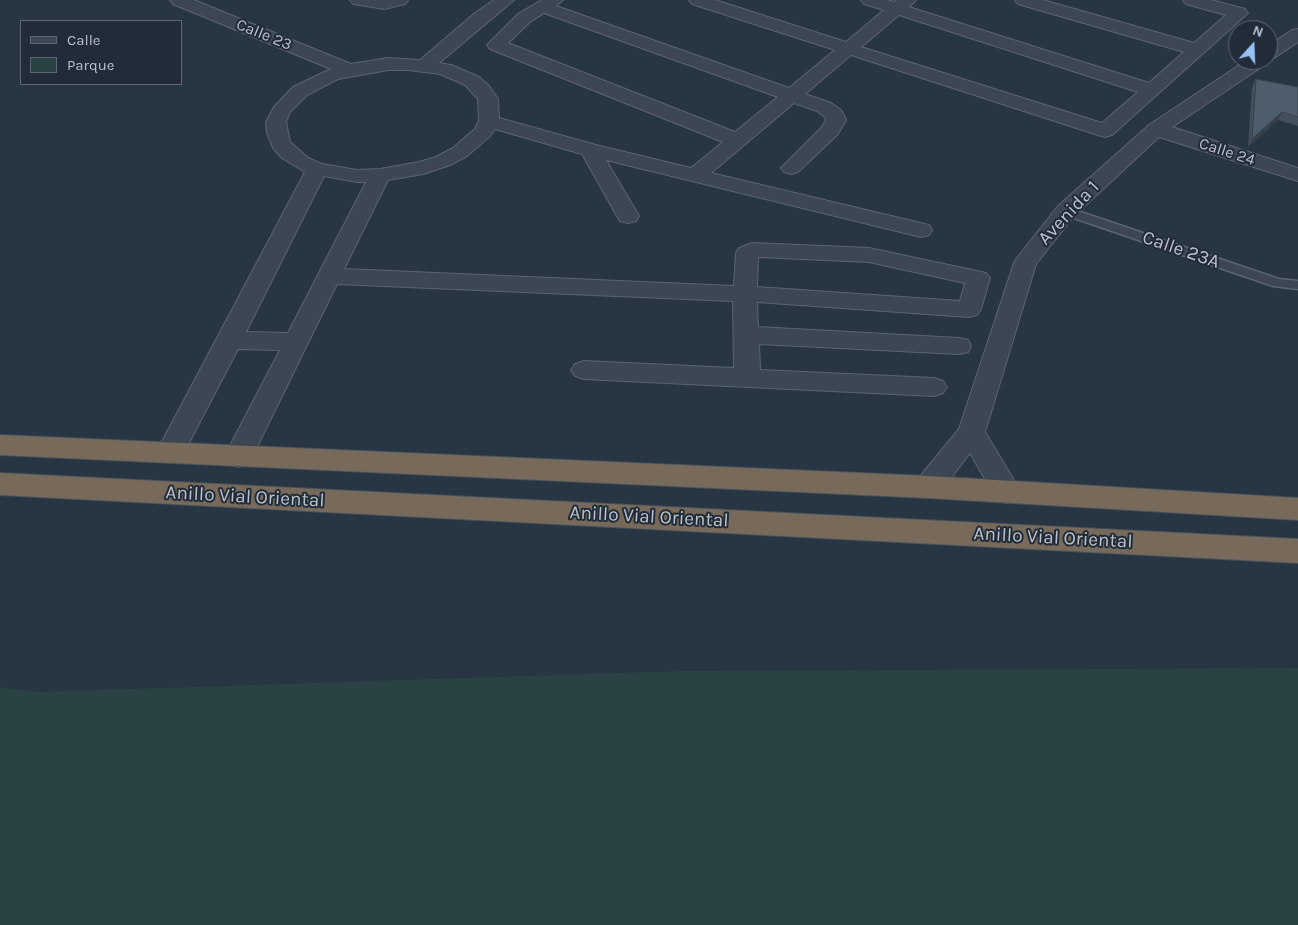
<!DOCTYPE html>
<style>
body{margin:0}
#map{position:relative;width:1298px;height:925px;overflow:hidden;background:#283543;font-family:Karla,sans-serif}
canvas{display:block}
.legend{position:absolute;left:20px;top:20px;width:162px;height:65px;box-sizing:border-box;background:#212c38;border:1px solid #5e6873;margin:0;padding:6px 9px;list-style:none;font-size:15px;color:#bac2cc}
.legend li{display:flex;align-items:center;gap:10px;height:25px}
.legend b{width:25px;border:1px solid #5e6873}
.north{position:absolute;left:1228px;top:20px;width:50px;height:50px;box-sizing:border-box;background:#212c38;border:1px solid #5e6873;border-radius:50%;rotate:20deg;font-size:14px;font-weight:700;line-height:20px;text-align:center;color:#bac2cc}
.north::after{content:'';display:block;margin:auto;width:18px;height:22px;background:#96c1f5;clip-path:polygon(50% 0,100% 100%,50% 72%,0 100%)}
</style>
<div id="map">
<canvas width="1298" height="925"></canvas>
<ul class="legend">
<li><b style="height:6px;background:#3c4753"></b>Calle</li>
<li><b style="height:14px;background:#2a4244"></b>Parque</li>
</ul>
<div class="north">N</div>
</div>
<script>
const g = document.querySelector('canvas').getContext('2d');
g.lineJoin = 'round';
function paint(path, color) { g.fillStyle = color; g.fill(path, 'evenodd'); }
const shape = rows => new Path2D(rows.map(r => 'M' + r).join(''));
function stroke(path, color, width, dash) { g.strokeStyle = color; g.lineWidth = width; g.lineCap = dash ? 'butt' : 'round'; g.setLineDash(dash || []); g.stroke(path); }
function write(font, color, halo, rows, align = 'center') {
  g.font = font + ' Karla,sans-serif'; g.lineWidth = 4; g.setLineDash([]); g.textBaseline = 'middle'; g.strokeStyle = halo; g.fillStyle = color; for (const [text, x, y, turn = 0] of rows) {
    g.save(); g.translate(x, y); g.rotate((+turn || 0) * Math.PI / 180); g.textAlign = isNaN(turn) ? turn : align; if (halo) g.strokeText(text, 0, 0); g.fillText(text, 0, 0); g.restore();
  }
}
paint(shape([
 [1298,668,1298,925,0,925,0,687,38,692,680,671]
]), '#2a4244');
const lane = shape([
 [1066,207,1279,279,1298,281,1298,289,1273,286,1062,214,1060,211,1066,207]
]);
const street = shape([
 [170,0,194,0,351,64,388,58,420,60,475,13,494,0,514,0,439,63,451,65,479,77,489,86,498,99,499,118,596,145,691,168,723,142,490,49,487,45,518,14,542,0,563,0,556,6,789,88,835,50,692,4,689,0,715,0,846,42,884,10,864,4,861,0,887,0,894,2,897,0,916,0,909,7,1149,83,1184,52,1018,4,1015,0,1043,0,1194,43,1226,15,1186,4,1183,0,1211,0,1245,9,1248,13,1112,135,1105,137,1098,135,851,55,805,94,831,103,841,110,846,120,838,134,798,172,791,174,784,172,781,168,822,127,826,120,825,117,817,111,794,103,711,173,929,225,932,230,929,235,921,237,606,160,639,216,636,221,628,223,620,221,617,216,582,154,495,129,490,136,467,156,450,165,423,174,388,180,344,269,734,286,736,253,739,248,752,243,869,248,986,273,990,278,981,309,977,315,969,317,757,302,758,327,959,338,968,340,971,346,968,352,959,354,759,344,760,370,934,378,943,381,947,387,943,393,934,396,584,379,575,376,571,370,575,364,584,361,734,368,733,301,337,284,252,457,248,464,238,467,228,464,224,457,280,350,238,349,180,460,170,463,160,460,156,453,305,172,282,158,273,148,267,133,266,122,274,107,293,87,331,69,173,4,170,0],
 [544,13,778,97,735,132,508,43,530,22,544,13],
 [899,15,1138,92,1102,123,861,47,899,15],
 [388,70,408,70,440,74,465,85,478,99,479,121,475,129,453,148,436,157,419,162,380,169,357,170,322,164,308,158,290,142,286,122,290,112,307,95,338,79,388,70],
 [324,176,357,182,366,182,288,333,246,332,324,176],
 [758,257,869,262,965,283,960,301,757,287,758,257],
 [350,0,408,0,405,4,385,9,353,4,350,0],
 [1298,29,1298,42,1274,58,1268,59,1268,46,1292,30,1298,29],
 [1247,60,1268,60,1266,64,1172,127,1298,168,1298,181,1159,137,1074,216,1036,264,985,432,1021,492,1017,500,1007,503,997,500,970,453,938,495,928,498,918,495,914,487,918,479,959,429,1014,263,1017,258,1058,206,1149,125,1247,60]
]);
const highway = shape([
 [0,435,928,476,1298,498,1298,520,928,498,0,455,0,435],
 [0,473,1298,539,1298,563,0,495,0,473]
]);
stroke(lane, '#5b6570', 3);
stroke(street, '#5b6570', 2);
stroke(highway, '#47525d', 2);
paint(lane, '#3c4753');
paint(street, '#3c4753');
paint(highway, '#786a5a');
paint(shape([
 [1256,79,1298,87,1298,126,1278,120,1248,147,1252,87]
]), '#43505c');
paint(shape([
 [1282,112,1278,120,1248,147,1252,139]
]), '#37414b');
const building = shape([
 [1256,79,1298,87,1298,117,1282,112,1252,139,1256,79]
]);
paint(building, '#4e5d6b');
stroke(building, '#37414b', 1);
write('16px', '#bac2cc', '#212c38', [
 ["Calle 23",264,35,22],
 ["Calle 24",1227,152,18]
]);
write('19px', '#bac2cc', '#212c38', [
 ["Avenida 1",1069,213,-47],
 ["Calle 23A",1181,250,19],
 ["Anillo Vial Oriental",245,497,3],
 ["Anillo Vial Oriental",649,517,3],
 ["Anillo Vial Oriental",1053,538,3]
]);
</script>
